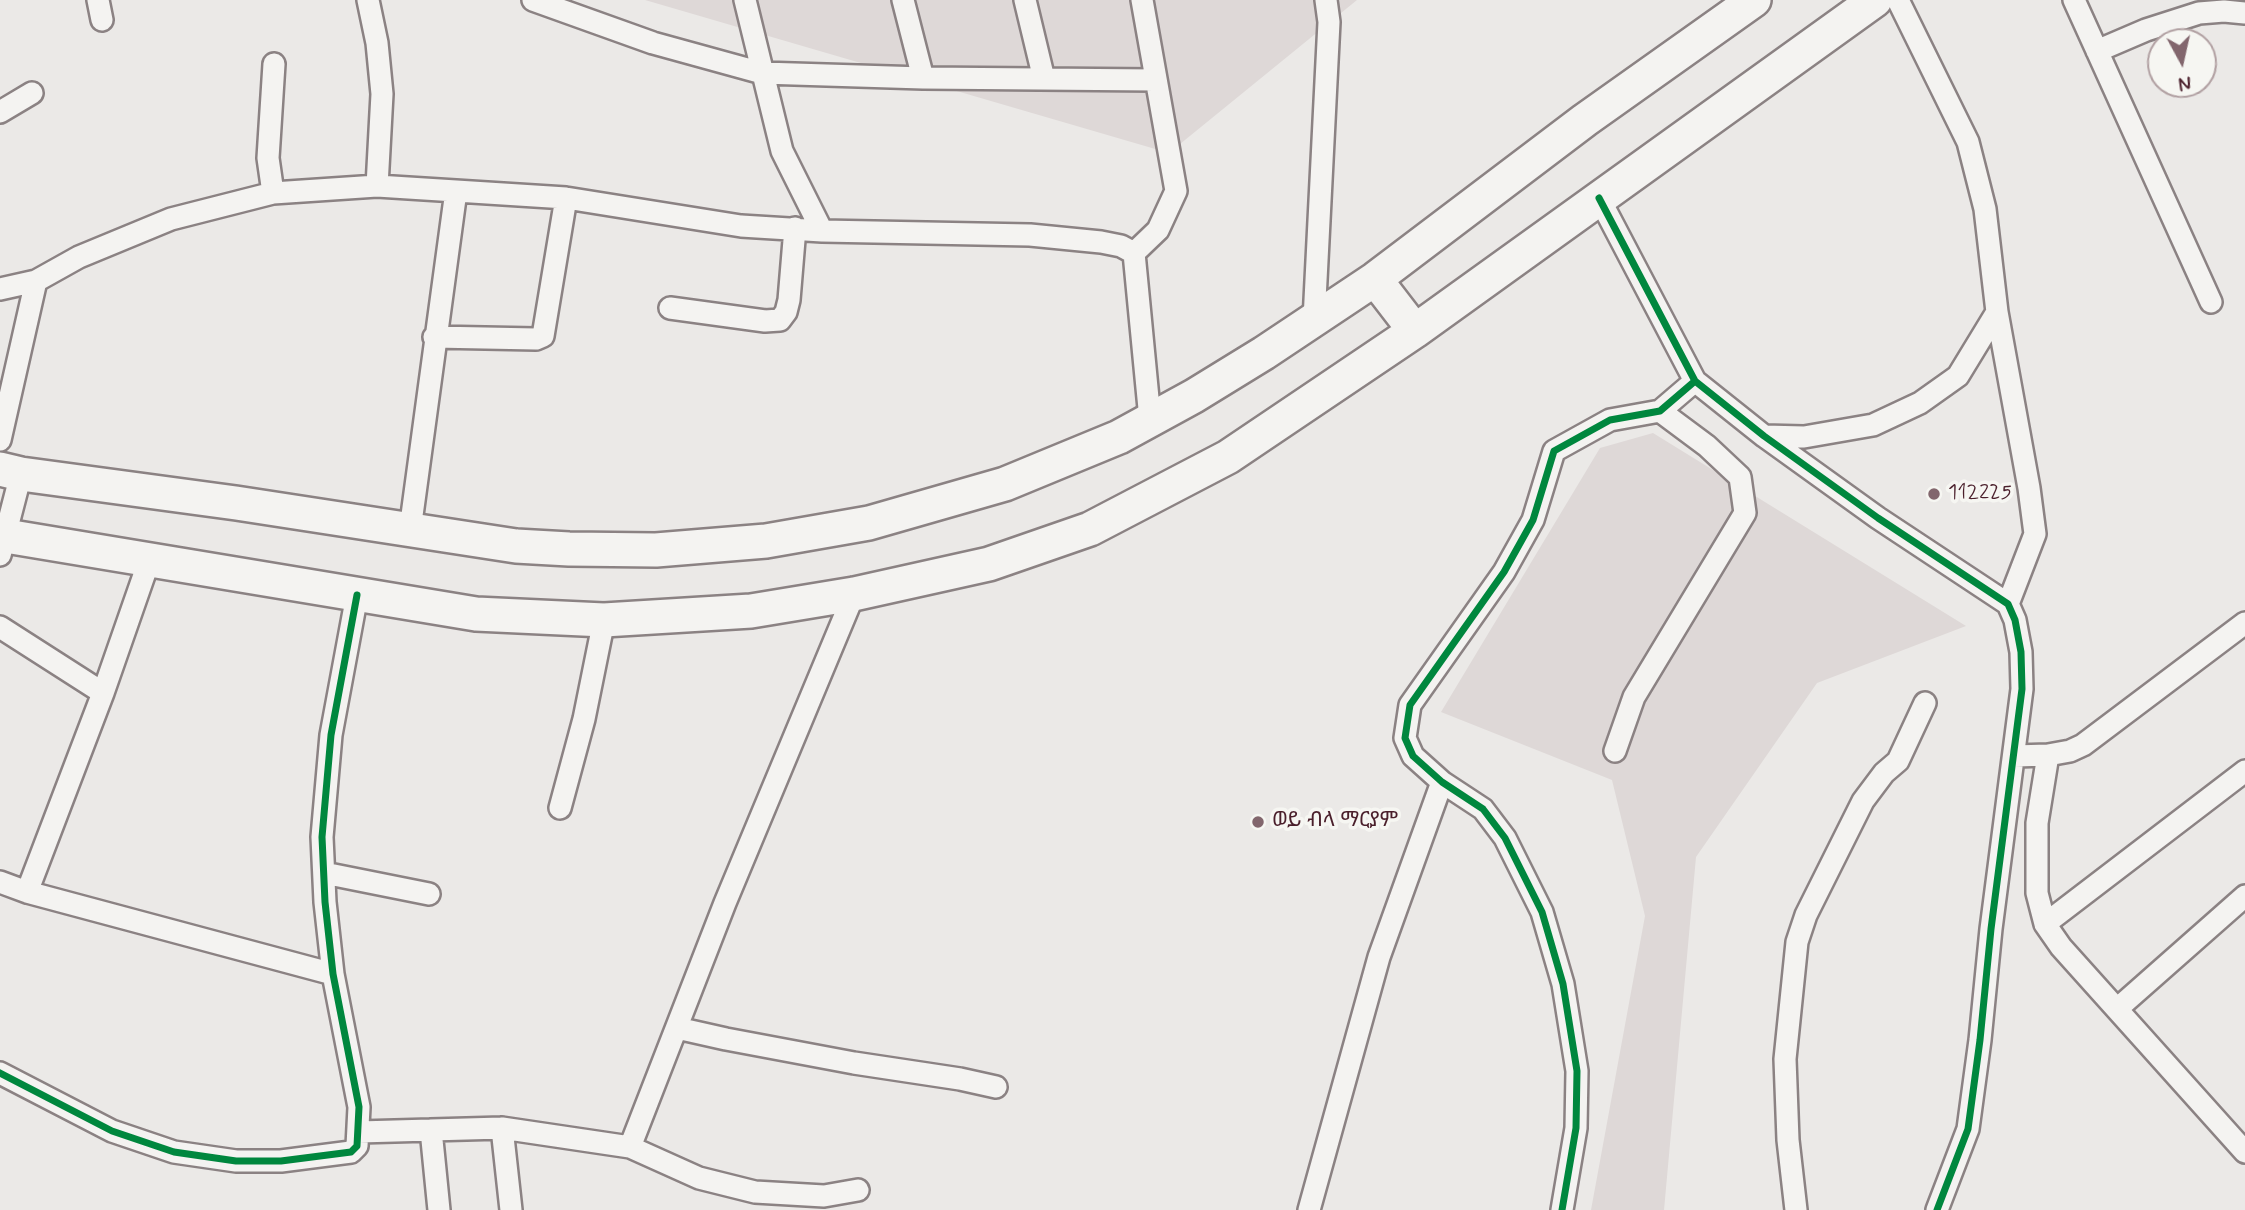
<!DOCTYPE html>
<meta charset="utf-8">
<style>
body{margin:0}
#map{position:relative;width:2245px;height:1210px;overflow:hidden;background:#ebe9e7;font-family:Mynerve,sans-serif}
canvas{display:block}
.north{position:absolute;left:2147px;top:28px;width:70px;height:70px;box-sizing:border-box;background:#f6f6f2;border:2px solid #b1a0a2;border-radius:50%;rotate:172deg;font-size:19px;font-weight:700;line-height:28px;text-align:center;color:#4a1f2b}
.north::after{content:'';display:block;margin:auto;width:24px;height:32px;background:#82666d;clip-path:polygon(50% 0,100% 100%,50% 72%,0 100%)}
</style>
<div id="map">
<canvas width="2245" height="1210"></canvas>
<div class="north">N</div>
</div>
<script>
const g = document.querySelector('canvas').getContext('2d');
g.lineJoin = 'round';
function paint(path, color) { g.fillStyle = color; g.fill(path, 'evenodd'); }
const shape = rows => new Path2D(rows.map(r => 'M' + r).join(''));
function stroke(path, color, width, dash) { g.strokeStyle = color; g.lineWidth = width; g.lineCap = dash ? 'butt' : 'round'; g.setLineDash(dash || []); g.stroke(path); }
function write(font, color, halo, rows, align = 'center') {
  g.font = font + ' Mynerve,"Noto Sans Ethiopic",sans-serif'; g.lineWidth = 7; g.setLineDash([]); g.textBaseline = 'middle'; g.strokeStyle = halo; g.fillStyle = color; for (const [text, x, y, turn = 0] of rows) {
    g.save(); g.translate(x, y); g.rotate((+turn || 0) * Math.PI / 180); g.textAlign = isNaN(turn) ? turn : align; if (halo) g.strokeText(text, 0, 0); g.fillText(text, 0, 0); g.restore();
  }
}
paint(shape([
 [645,0,1357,0,1169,153],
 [1653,433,1966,626,1817,683,1696,857,1664,1210,1591,1210,1645,916,1612,780,1441,712,1600,448]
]), '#ded8d7');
const street = shape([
 [98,0,102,20],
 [368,0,377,43,382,94,377,186],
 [533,0,653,43,762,73,923,78,1155,80],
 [745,0,782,151,822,231],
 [903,0,923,78],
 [1025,0,1044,79],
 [1898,0,1968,142,1985,209,1997,312,2029,488,2035,534,2008,604],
 [2074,0,2211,302],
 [2097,51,2146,30,2199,13,2224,11,2245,13],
 [0,112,32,93],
 [456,191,566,198,741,226,822,231,1030,235,1101,242,1121,246,1134,253],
 [273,193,268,158,274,64],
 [1599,198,1695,381,1764,436,1878,518,2008,604,2015,620,2021,652,2022,689,1991,929,1980,1040,1968,1129,1937,1210],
 [1134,253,1158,230,1176,191,1142,0],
 [1134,253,1150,419],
 [0,289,36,281,79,257,171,219,273,193,377,186,456,191,410,530],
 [670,308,765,321,780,320,786,312,789,300,795,228],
 [1314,320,1329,22,1326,0],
 [434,337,536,339,543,336,566,198],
 [1764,436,1804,437,1873,425,1920,403,1958,376,1997,312],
 [0,440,36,281],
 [0,555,21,474],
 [0,627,103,693],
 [1615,751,1634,697,1745,513,1740,477,1707,446,1660,411],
 [2048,755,2037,823,2037,893,2045,924,2061,947,2245,1152],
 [2015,756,2048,755,2070,751,2083,745,2245,623],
 [560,808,584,719,604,620],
 [324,873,429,894],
 [0,882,27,892,333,974],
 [27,892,103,693,149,561],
 [2045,924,2245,771],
 [2117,1009,2245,896],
 [677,1028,726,1039,854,1063,960,1079,996,1087],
 [0,1073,112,1131,174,1152,236,1161,281,1161,351,1152,357,1146,359,1107,333,974,325,902,322,837,331,735,357,595],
 [431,1130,439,1210],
 [359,1132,502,1128],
 [630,1147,699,1178,755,1192,824,1196,858,1190],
 [511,1210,502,1128,630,1147,725,903,854,594],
 [1309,1210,1379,957,1442,782],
 [1562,1210,1576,1128,1577,1071,1563,984,1542,912,1505,838,1483,809,1442,782,1413,756,1405,738,1410,705,1504,572,1533,520,1554,451,1610,420,1660,411,1695,381],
 [1796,1210,1788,1140,1785,1059,1797,942,1806,915,1863,801,1884,773,1898,761,1925,703]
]);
const primary = shape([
 [1375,279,1415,331],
 [0,469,21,474,236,503,516,546,569,549,656,550,766,541,869,523,1005,484,1119,437,1194,396,1264,353,1375,279,1585,120,1754,0],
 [0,535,476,614,604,620,751,611,854,594,989,564,1090,529,1228,457,1415,331,1875,0]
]);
stroke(street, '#8b8283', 26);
stroke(primary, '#8b8283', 38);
stroke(street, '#f4f3f1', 21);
stroke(primary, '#f4f3f1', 33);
stroke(shape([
 [1599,198,1695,381,1764,436,1878,518,2008,604,2015,620,2021,652,2022,689,1991,929,1980,1040,1968,1129,1937,1210],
 [0,1073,112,1131,174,1152,236,1161,281,1161,351,1152,357,1146,359,1107,333,974,325,902,322,837,331,735,357,595],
 [1562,1210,1576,1128,1577,1071,1563,984,1542,912,1505,838,1483,809,1442,782,1413,756,1405,738,1410,705,1504,572,1533,520,1554,451,1610,420,1660,411,1695,381]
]), '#00873e', 7);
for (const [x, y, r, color] of [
 [1934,494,7,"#82666d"],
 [1258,822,7,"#82666d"]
]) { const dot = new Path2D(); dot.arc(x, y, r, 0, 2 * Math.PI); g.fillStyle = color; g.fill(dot); stroke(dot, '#f6f6f2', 2.5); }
write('21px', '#4a1f2b', '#f6f6f2', [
 ["112225",1948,494],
 ["ወይ ብላ ማርያም",1272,822]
], 'left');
</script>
